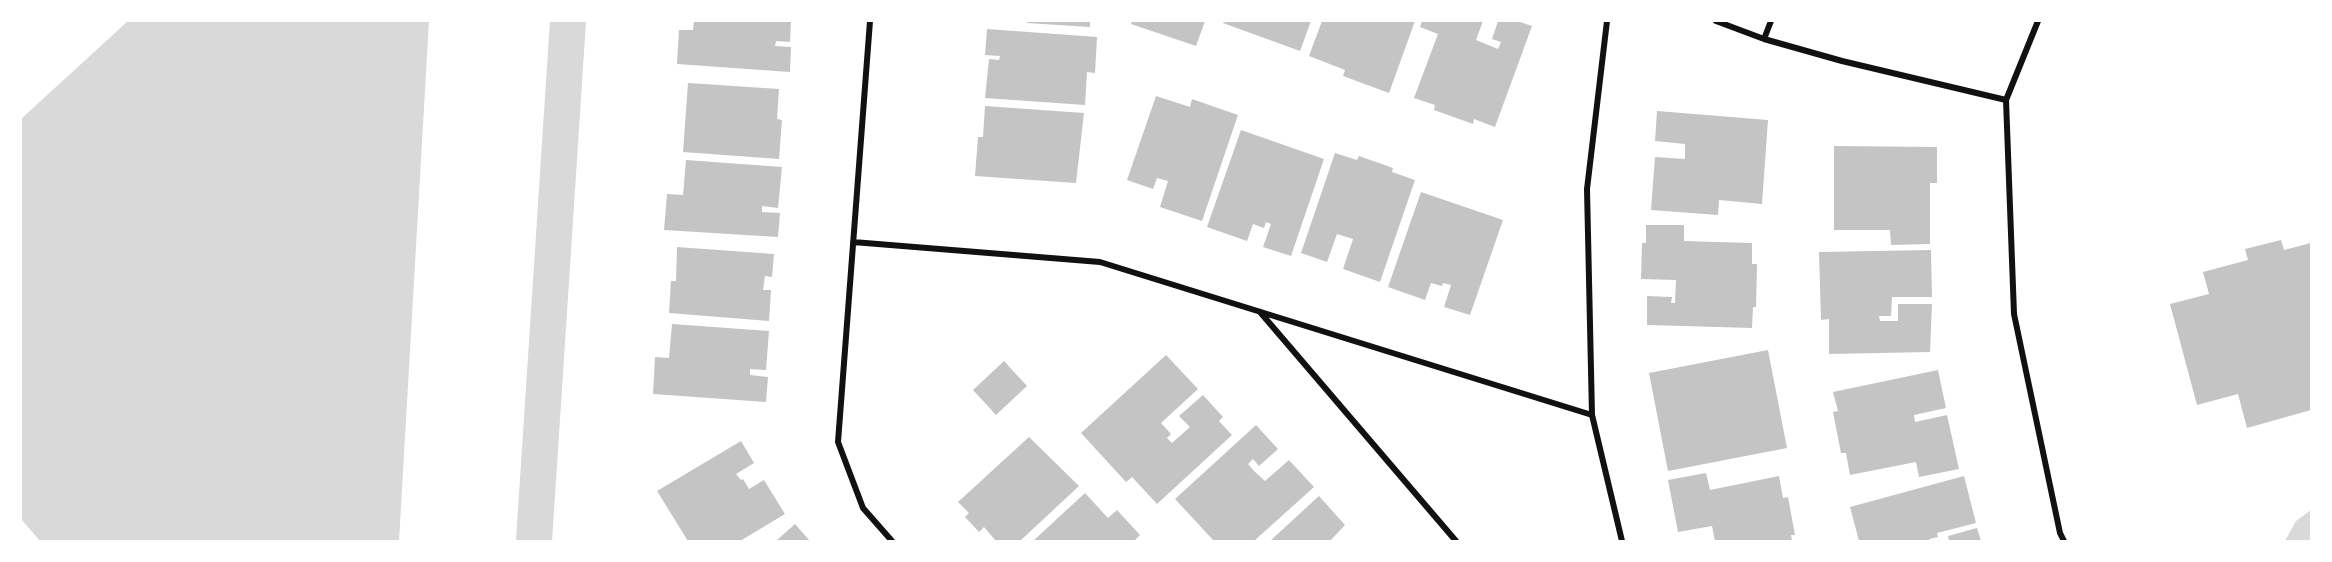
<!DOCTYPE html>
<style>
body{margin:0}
#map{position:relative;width:2332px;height:562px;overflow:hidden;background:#fff;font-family:Lato,sans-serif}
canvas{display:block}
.frame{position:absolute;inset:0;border:22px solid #fff;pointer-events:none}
</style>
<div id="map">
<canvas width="2332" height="562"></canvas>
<div class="frame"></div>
</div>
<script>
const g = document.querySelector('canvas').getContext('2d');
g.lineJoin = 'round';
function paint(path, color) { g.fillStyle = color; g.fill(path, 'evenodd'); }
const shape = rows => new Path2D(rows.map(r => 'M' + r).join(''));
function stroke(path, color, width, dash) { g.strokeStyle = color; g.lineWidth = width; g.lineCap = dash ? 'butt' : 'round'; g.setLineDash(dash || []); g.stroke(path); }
paint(shape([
 [128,21,429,21,399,541,40,541,21,519,21,119],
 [2311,510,2311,541,2285,541,2296,521]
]), '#d9d9d9');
stroke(shape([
 [534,541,568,21]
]), '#d9d9d9', 36);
paint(shape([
 [694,21,791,21,790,42,776,41,775,46,791,47,790,72,677,64,679,30,693,30],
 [1027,21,1090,21,1090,27,1027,23],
 [1132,21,1205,21,1196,46,1131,24],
 [1224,21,1311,21,1300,51,1223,23],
 [1322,21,1415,21,1389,93,1343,76,1345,70,1309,56],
 [1422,21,1483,21,1476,40,1498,49,1501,42,1492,39,1498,21,1517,21,1532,26,1495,127,1474,119,1473,124,1434,110,1435,105,1414,98,1438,34,1420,27],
 [987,29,1097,37,1095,73,1087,72,1085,105,985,98,989,59,999,60,1000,56,985,55],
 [688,83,779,89,777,119,782,120,779,159,683,152],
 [1156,96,1190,107,1192,99,1238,115,1202,221,1160,207,1168,181,1157,178,1153,189,1127,180],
 [985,106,1084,113,1076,183,975,176,978,137,983,137],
 [1657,111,1768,120,1762,204,1719,200,1718,215,1651,210,1655,157,1685,159,1685,144,1655,141],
 [1241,130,1324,159,1291,256,1263,247,1271,224,1266,222,1264,228,1253,224,1247,241,1207,227],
 [1834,146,1937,147,1937,183,1930,183,1930,244,1891,245,1890,230,1834,230],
 [1335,153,1357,160,1359,156,1393,168,1392,172,1415,180,1380,282,1343,269,1353,239,1337,234,1327,262,1301,253],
 [686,160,782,167,778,208,762,206,762,212,780,213,778,237,664,230,667,194,683,195],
 [1421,192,1503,220,1470,315,1444,307,1451,285,1443,283,1442,286,1431,283,1425,300,1388,287],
 [1646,225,1684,225,1684,241,1752,243,1752,264,1757,264,1756,307,1753,307,1752,328,1647,325,1647,296,1672,297,1671,303,1675,303,1676,280,1641,279,1642,243,1646,243],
 [2281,240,2284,250,2311,243,2311,410,2247,428,2238,394,2197,405,2170,304,2209,294,2203,272,2248,260,2245,249],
 [677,247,774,254,772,277,765,276,763,290,771,290,769,321,669,313,671,281,676,281],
 [1931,250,1932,297,1892,297,1891,316,1879,316,1880,321,1898,321,1898,304,1932,304,1930,352,1829,354,1829,319,1821,320,1819,252],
 [672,324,769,331,766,370,750,369,750,375,768,377,766,402,653,394,655,357,669,358],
 [1768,350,1787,448,1668,471,1649,373],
 [1166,355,1198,389,1161,423,1171,434,1167,438,1172,443,1190,427,1179,416,1203,395,1223,417,1219,421,1232,435,1157,504,1132,477,1126,482,1081,433],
 [1004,361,1027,386,996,415,973,390],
 [1938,370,1946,408,1914,415,1915,422,1947,415,1959,469,1919,477,1916,462,1850,475,1846,453,1841,453,1833,412,1838,411,1833,392],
 [1256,425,1278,449,1259,466,1253,459,1248,464,1254,471,1265,481,1289,460,1314,487,1254,541,1214,541,1175,499],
 [1029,437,1079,486,1020,541,996,541,984,527,979,532,965,517,969,513,958,502],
 [741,441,754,463,736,474,741,480,743,479,749,489,764,480,785,514,740,541,688,541,657,491],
 [1706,473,1710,490,1779,476,1783,498,1788,497,1795,535,1791,535,1792,541,1715,541,1712,526,1678,532,1668,480],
 [1964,476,1976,523,1937,533,1938,537,1929,539,1930,541,1859,541,1850,507],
 [1085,493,1108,518,1117,510,1140,535,1134,541,1033,541],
 [1319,496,1345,525,1330,541,1270,541],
 [795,524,810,541,776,541],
 [1977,528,1981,541,1949,541,1948,536]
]), '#c4c4c4');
stroke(shape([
 [870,21,838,442,863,508,892,541],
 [1607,21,1587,189,1592,415,1622,541],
 [1716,21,1764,39,1842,61,2006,100],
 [2038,21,2006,100,2014,314,2060,533,2064,541],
 [1764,39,1771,21],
 [853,242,1100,262,1592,415],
 [1260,312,1456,541]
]), '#111', 6);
</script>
